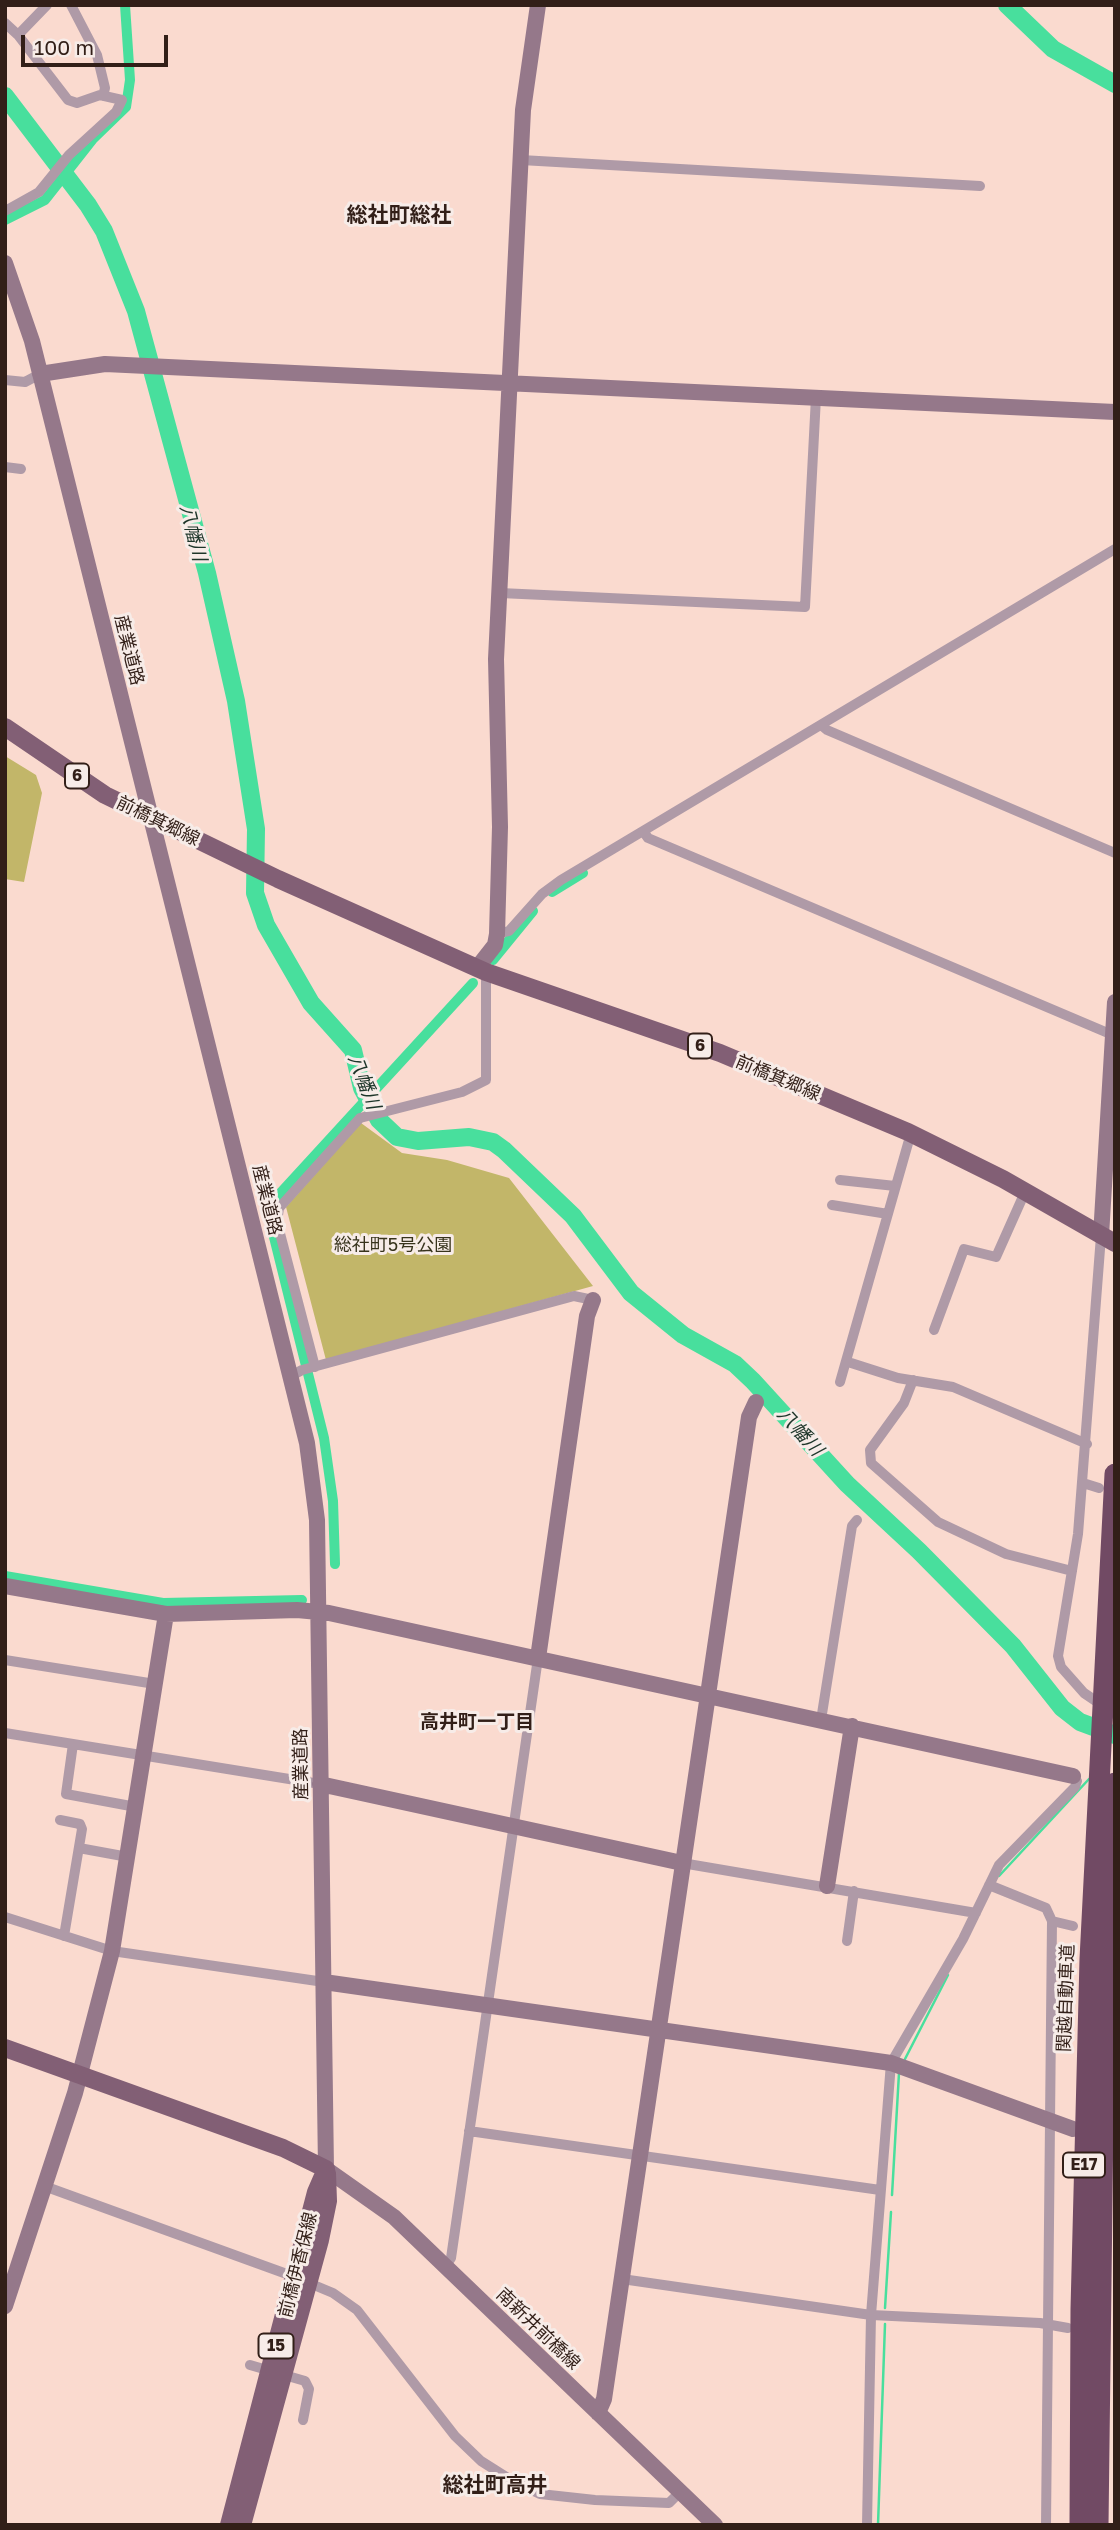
<!DOCTYPE html>
<meta charset="utf-8">
<style>
body{margin:0}
#map{position:relative;width:1120px;height:2530px;overflow:hidden;background:#fadacf;font-family:"Golos Text",sans-serif}
canvas{display:block}
.frame{position:absolute;inset:0;border:7px solid #321f18;pointer-events:none}
.scale{position:absolute;left:21px;top:35px;width:147px;height:32px;box-sizing:border-box;border:4px solid #321f18;border-top:0;padding-left:9px;font-size:21px;line-height:24px;white-space:nowrap;color:#321f18;-webkit-text-stroke:5px #f7ece8;paint-order:stroke}
</style>
<div id="map">
<canvas width="1120" height="2530"></canvas>
<div class="frame"></div>
<div class="scale">100 m</div>
</div>
<script>
const g = document.querySelector('canvas').getContext('2d');
g.lineJoin = 'round';
function paint(path, color) { g.fillStyle = color; g.fill(path, 'evenodd'); }
const shape = rows => new Path2D(rows.map(r => 'M' + r).join(''));
function stroke(path, color, width, dash) { g.strokeStyle = color; g.lineWidth = width; g.lineCap = dash ? 'butt' : 'round'; g.setLineDash(dash || []); g.stroke(path); }
function write(font, color, halo, rows, align = 'center') {
  g.font = font + ' "Golos Text","Noto Sans JP",sans-serif'; g.lineWidth = 6; g.setLineDash([]); g.textBaseline = 'middle'; g.strokeStyle = halo; g.fillStyle = color; for (const [text, x, y, turn = 0] of rows) {
    g.save(); g.translate(x, y); g.rotate((+turn || 0) * Math.PI / 180); g.textAlign = isNaN(turn) ? turn : align; if (halo) g.strokeText(text, 0, 0); g.fillText(text, 0, 0); g.restore();
  }
}
paint(shape([
 [5,756,36,775,42,793,24,882,5,879],
 [361,1123,402,1153,447,1160,509,1178,593,1286,326,1360,286,1207]
]), '#c2b669');
stroke(shape([
 [999,1876,1089,1779],
 [905,2059,948,1975],
 [892,2195,899,2073],
 [885,2308,891,2212],
 [878,2525,885,2324]
]), '#48df9d', 2.5);
stroke(shape([
 [5,220,45,200,93,139,126,107,130,80,125,5],
 [552,892,583,873],
 [493,960,533,911],
 [335,1564,333,1501,324,1438,271,1225,271,1208,275,1199,473,983],
 [5,1576,163,1603,302,1600]
]), '#48df9d', 10);
stroke(shape([
 [1007,5,1053,49,1115,84],
 [5,96,88,205,104,231,136,311,207,573,236,701,256,829,255,893,266,925,311,1003,353,1050,362,1088,379,1120,397,1137,418,1141,469,1137,493,1142,504,1150,573,1216,631,1293,683,1335,735,1364,753,1381,847,1484,919,1551,1013,1646,1062,1708,1080,1722,1115,1735]
]), '#48df9d', 18);
stroke(shape([
 [71,5,97,55,105,88,103,96],
 [5,23,18,35],
 [521,160,980,186],
 [5,211,39,192,69,155,116,112,122,100,100,95,77,103,68,100,18,35,47,5],
 [5,380,25,382,40,374],
 [5,467,21,469],
 [500,593,805,607,816,397],
 [821,725,827,730,1115,853],
 [643,831,648,838,1115,1036],
 [497,934,509,931,542,894,561,880,1115,549],
 [840,1180,895,1186],
 [832,1205,888,1214],
 [1101,1236,1078,1534,1058,1656,1061,1667,1084,1693,1115,1714],
 [934,1330,964,1249,996,1257,1025,1192],
 [848,1362,898,1378,953,1387,1087,1444],
 [315,1367,277,1222,279,1208,360,1118,462,1092,486,1080,486,972],
 [291,1376,302,1370,574,1296,593,1300],
 [913,1380,904,1403,870,1450,871,1463,938,1522,1006,1554,1072,1571],
 [840,1382,911,1133],
 [1083,1483,1099,1488],
 [5,1660,155,1684],
 [821,1720,852,1526,857,1520],
 [5,1733,320,1784],
 [73,1744,66,1794,136,1807],
 [60,1820,80,1824,82,1829,64,1936],
 [79,1848,128,1857],
 [682,1863,976,1913],
 [989,1885,1046,1908,1052,1921,1046,2525],
 [5,1917,112,1951,324,1982],
 [1052,1921,1073,1926],
 [847,1941,854,1891],
 [469,2131,880,2190],
 [44,2186,295,2277],
 [445,2267,451,2258,538,1658],
 [622,2279,871,2315,1040,2323,1068,2328],
 [309,2283,333,2293,357,2310,455,2436,481,2461,511,2480,540,2494,595,2500,669,2503,680,2492],
 [250,2365,305,2381,309,2389,303,2420],
 [867,2525,871,2315,891,2063,963,1939,999,1865,1075,1787,1077,1781,1073,1776]
]), '#af9aa7', 10);
stroke(shape([
 [5,263,32,341,307,1443,317,1520,326,2169,394,2217,715,2525],
 [40,374,105,364,1115,412],
 [477,968,495,945,497,934,500,827,496,659,523,110,538,5],
 [1101,1236,1115,1002],
 [5,1586,166,1614,297,1610,329,1613,1073,1776],
 [538,1658,587,1316,593,1300],
 [320,1784,682,1863],
 [827,1886,852,1726],
 [324,1982,891,2063,1073,2129],
 [5,2306,75,2093,112,1951,166,1614],
 [598,2413,604,2399,749,1417,756,1402]
]), '#95788a', 16);
stroke(shape([
 [5,727,105,795,278,879,486,972,720,1053,908,1132,1003,1179,1115,1243],
 [5,2048,283,2148,326,2169],
 [229,2525,316,2192,326,2169],
 [242,2525,320,2240,328,2201,327,2173]
]), '#825f75', 18);
stroke(shape([
 [1080,2525,1081,2309,1090,1959,1115,1474],
 [1098,2525,1103,2119,1115,1783]
]), '#714a64', 21);
for (const [x, y, w] of [
 [77,776,24],
 [700,1046,24],
 [1084,2165,42],
 [276,2346,35]
]) { const box = new Path2D(); box.roundRect(x - w / 2, y - 12.5, w, 25, 5); g.fillStyle = '#f7ece8'; g.fill(box); stroke(box, '#321f18', 2); }
write('bold 16px', '#321f18', null, [
 ["6",77,776],
 ["6",700,1046],
 ["E17",1084,2165],
 ["15",276,2346]
]);
write('18px', '#321f18', '#f7ece8', [
 ["産業道路",129,650,76],
 ["前橋箕郷線",158,821,26],
 ["前橋箕郷線",778,1078,23],
 ["産業道路",267,1200,76],
 ["産業道路",301,1764,-91],
 ["関越自動車道",1066,1998,-88],
 ["前橋伊香保線",298,2265,-76],
 ["南新井前橋線",538,2329,44]
]);
write('18px', '#37331c', '#f7ece8', [
 ["総社町5号公園",393,1245]
]);
write('italic 19px', '#1d3529', '#f7ece8', [
 ["八幡川",193,533,76],
 ["八幡川",364,1082,69],
 ["八幡川",800,1432,48]
]);
write('bold 19px', '#321f18', '#f7ece8', [
 ["高井町一丁目",477,1722]
]);
write('bold 21px', '#321f18', '#f7ece8', [
 ["総社町総社",399,215],
 ["総社町高井",495,2485]
]);
</script>
